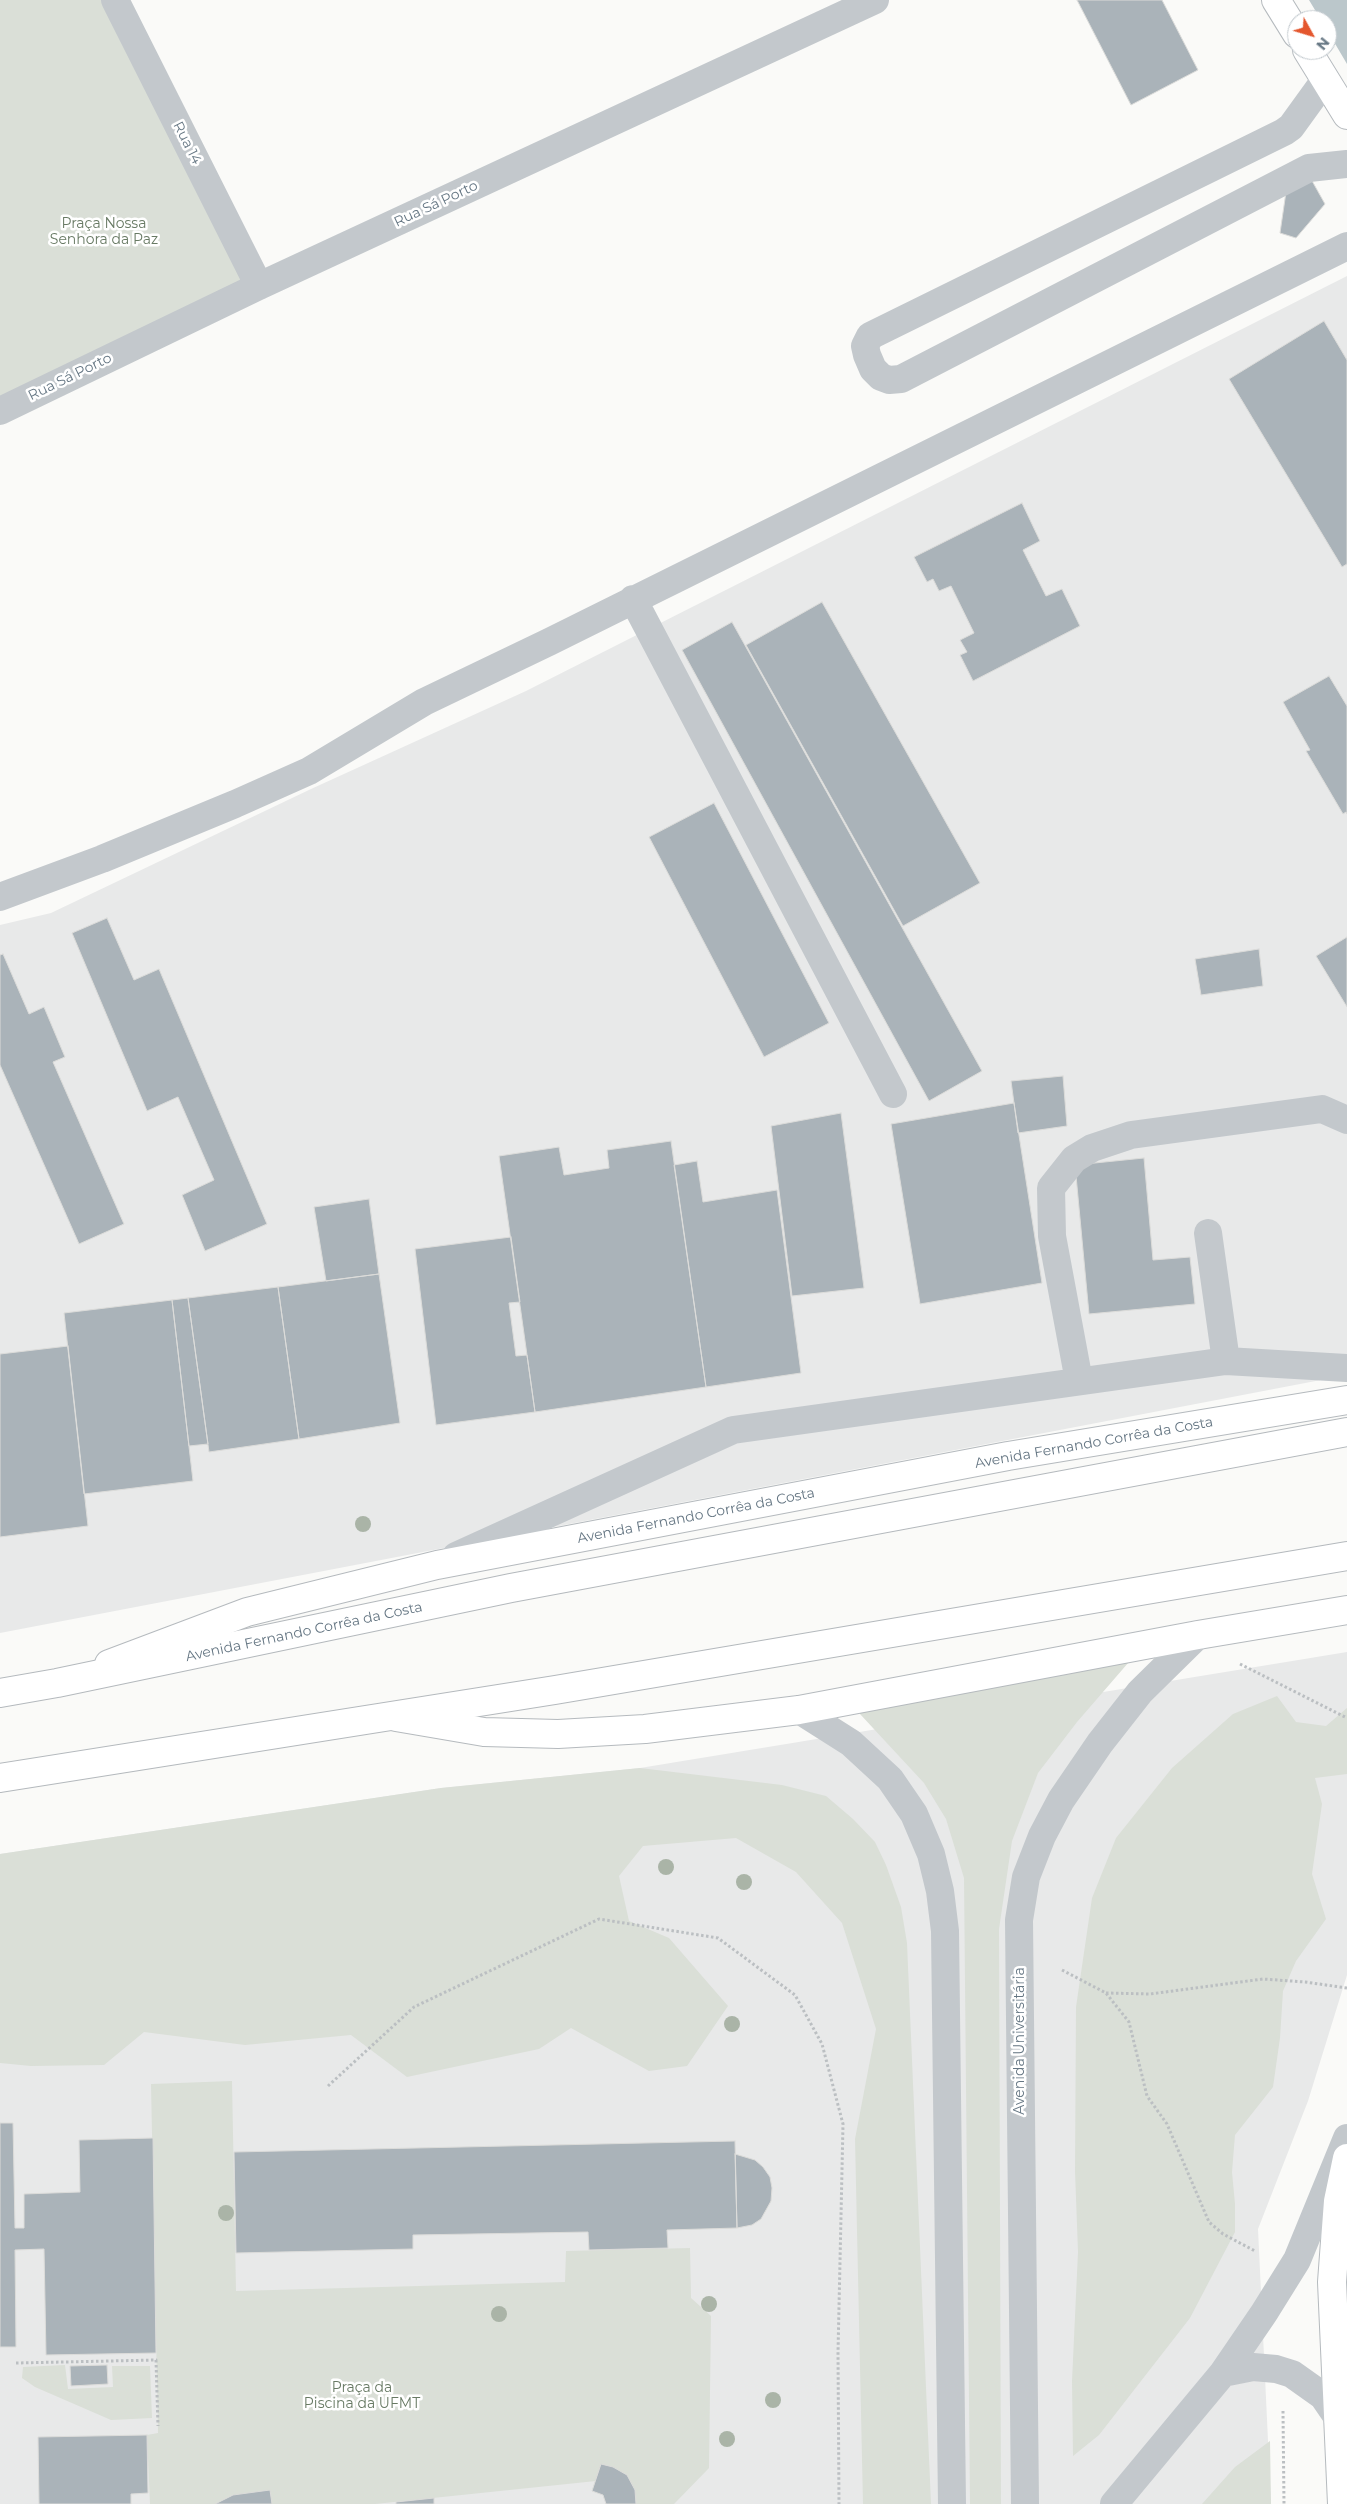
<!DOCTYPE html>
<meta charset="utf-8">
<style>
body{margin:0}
#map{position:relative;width:1347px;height:2504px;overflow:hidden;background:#fafaf8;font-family:Montserrat,sans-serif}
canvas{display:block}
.north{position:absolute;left:1287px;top:10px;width:50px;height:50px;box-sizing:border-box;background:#fff;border:1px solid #c1c8cd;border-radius:50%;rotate:129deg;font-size:14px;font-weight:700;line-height:20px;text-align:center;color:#657683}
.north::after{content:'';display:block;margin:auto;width:18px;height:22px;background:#e4572e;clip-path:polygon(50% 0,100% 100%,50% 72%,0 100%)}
</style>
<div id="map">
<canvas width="1347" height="2504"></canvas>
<div class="north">N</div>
</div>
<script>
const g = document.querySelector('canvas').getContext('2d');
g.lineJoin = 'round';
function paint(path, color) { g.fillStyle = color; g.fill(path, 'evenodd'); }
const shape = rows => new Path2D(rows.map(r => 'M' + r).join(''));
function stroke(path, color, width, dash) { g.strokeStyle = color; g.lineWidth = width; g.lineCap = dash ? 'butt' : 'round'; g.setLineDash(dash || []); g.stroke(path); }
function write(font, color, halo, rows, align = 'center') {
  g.font = font + ' Montserrat,sans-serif'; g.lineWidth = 5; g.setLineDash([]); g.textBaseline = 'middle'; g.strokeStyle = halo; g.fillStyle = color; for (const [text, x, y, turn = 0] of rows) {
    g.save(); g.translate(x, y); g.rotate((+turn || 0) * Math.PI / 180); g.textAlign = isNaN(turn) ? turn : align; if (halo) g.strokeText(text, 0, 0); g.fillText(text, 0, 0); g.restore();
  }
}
paint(shape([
 [1347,276,1347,1375,0,1633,0,925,51,913,311,789,526,691],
 [1347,1652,1347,1975,1308,2101,1258,2229,1271,2504,0,2504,0,1854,441,1788,640,1768]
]), '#e8e9e9');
paint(shape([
 [0,0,107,0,241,280,0,398],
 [1135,1655,1077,1722,1038,1773,1012,1841,999,1929,1001,2504,970,2504,964,1878,946,1819,924,1783,860,1714,860,1706],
 [1277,1696,1296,1722,1326,1726,1347,1708,1347,1774,1315,1778,1322,1804,1312,1874,1326,1919,1296,1961,1283,1991,1280,2038,1273,2087,1235,2135,1232,2172,1235,2204,1235,2232,1190,2318,1099,2435,1073,2456,1072,2381,1078,2252,1075,2171,1076,2007,1092,1898,1116,1838,1172,1768,1233,1714],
 [640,1768,782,1785,826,1796,853,1819,875,1842,886,1865,901,1907,907,1943,931,2504,863,2504,855,2139,876,2029,842,1923,796,1872,736,1838,643,1846,619,1876,629,1921,669,1938,728,2006,687,2066,649,2071,571,2028,539,2049,407,2077,351,2035,245,2045,144,2032,104,2065,31,2066,0,2063,0,1854,441,1788],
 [232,2081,236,2291,565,2282,566,2251,690,2248,691,2298,711,2316,709,2468,674,2504,636,2504,635,2490,627,2475,613,2467,602,2464,596,2481,375,2504,272,2504,270,2490,233,2495,215,2504,150,2504,147,2435,158,2433,151,2084],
 [65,2365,68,2389,113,2387,112,2366,150,2366,152,2418,111,2420,35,2387,22,2378,23,2367],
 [1270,2441,1271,2504,1202,2504,1235,2467]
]), '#dadfd7');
paint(shape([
 [1309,0,1347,0,1347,64,1327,30,1327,20,1321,20]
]), '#bbc7cb');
const building = shape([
 [1077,0,1162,0,1198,70,1131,105,1077,0],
 [1311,179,1325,204,1296,238,1280,233,1286,192,1311,179],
 [1324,321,1347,360,1347,564,1342,567,1229,379,1324,321],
 [1022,503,1040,541,1023,550,1046,596,1062,589,1080,626,973,681,960,655,967,652,960,640,974,633,951,586,939,591,933,579,927,582,914,557,1022,503],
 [822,602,980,883,903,926,746,645,822,602],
 [732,622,982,1071,929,1101,682,650,732,622],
 [1329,676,1347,706,1347,814,1346,812,1343,814,1306,751,1310,750,1283,702,1329,676],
 [714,803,829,1023,764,1057,649,837,714,803],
 [107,918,134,980,159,969,267,1224,205,1251,182,1195,214,1180,178,1097,147,1111,72,933,107,918],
 [1347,937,1347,1007,1316,956,1347,937],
 [1259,949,1263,986,1201,995,1195,959,1259,949],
 [3,954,29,1014,44,1007,65,1057,53,1062,124,1224,79,1244,0,1065,0,955,3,954],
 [1063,1076,1067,1126,1018,1133,1011,1081,1063,1076],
 [1014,1103,1042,1283,920,1304,891,1124,1014,1103],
 [841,1113,864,1288,792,1296,771,1126,841,1113],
 [671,1141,706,1387,535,1412,499,1156,559,1147,564,1175,609,1168,607,1150,671,1141],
 [1144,1158,1153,1260,1190,1257,1195,1304,1089,1314,1075,1165,1144,1158],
 [697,1161,703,1202,777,1190,801,1373,706,1387,674,1165,697,1161],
 [369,1199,379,1274,326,1281,314,1207,369,1199],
 [511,1237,520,1302,509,1303,516,1356,527,1355,535,1412,436,1425,415,1249,511,1237],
 [379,1274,400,1423,299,1439,278,1287,379,1274],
 [278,1287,299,1439,209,1452,188,1298,278,1287],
 [188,1298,208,1444,189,1446,172,1300,188,1298],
 [172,1300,193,1481,84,1494,64,1313,172,1300],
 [68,1346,88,1526,0,1537,0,1354,68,1346],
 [0,2123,13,2123,15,2228,24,2228,24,2194,80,2192,79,2140,153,2138,156,2353,46,2355,44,2249,15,2250,16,2347,0,2347,0,2123],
 [735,2141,737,2228,667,2230,668,2248,589,2250,588,2232,413,2235,413,2249,236,2253,234,2152,735,2141],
 [735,2154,755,2160,763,2167,770,2177,772,2188,771,2201,761,2219,752,2225,737,2228,735,2154],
 [107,2365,108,2384,71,2386,70,2366,107,2365],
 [147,2435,148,2493,131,2494,131,2504,39,2504,38,2437,147,2435],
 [601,2464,613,2467,627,2475,635,2490,636,2504,606,2504,603,2495,592,2491,601,2464],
 [270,2490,272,2504,215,2504,233,2495,270,2490],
 [434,2498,434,2504,396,2504,396,2502,434,2498]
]);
paint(building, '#aab3b9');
stroke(building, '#dcdcda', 1);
const major = shape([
 [1276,0,1297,34],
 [1307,50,1347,115],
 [109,1664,247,1612,437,1565,1008,1456,1347,1400],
 [396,1717,484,1732,558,1734,645,1729,799,1710,1198,1635,1347,1610],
 [1342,2504,1332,2282,1338,2201,1347,2158]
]);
const highway = shape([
 [0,1693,57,1683,511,1588,1347,1432],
 [0,1778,555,1690,1347,1556]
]);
stroke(major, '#b5babe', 30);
stroke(highway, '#b4b9bd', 30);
stroke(shape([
 [1240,1664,1347,1718],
 [1062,1970,1106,1993,1129,2022,1147,2096,1167,2124,1209,2222,1223,2234,1255,2251],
 [1106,1993,1150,1994,1263,1979,1305,1982,1347,1988],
 [328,2086,414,2007,599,1919,718,1938,795,1995,822,2044,843,2124,838,2353,839,2504],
 [16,2363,156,2360,158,2426],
 [1283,2411,1284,2504]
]), '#bbbfc2', 3, [2.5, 2.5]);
stroke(shape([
 [115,0,259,286],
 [1325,80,1291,127,1284,132,870,336,865,346,867,355,873,369,881,377,889,380,901,379,1309,168,1347,164],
 [0,411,259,286,875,0],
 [633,599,893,1094],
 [0,897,102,859,235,804,309,771,424,702,549,642,1347,246],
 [1208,1233,1226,1361],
 [1079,1381,1052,1236,1051,1188,1074,1159,1092,1148,1131,1135,1322,1109,1347,1120],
 [456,1556,733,1430,1226,1361,1347,1368],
 [799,1710,851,1743,890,1779,914,1814,931,1854,940,1891,945,1931,952,2504],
 [1223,2373,1253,2367,1276,2369,1292,2374,1323,2396,1336,2415],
 [1025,2504,1019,1920,1026,1877,1042,1836,1061,1800,1100,1743,1140,1692,1198,1635],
 [1114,2504,1223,2373,1264,2313,1297,2260,1347,2138]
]), '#c3c8cc', 28);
stroke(major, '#fff', 28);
stroke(highway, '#fff', 28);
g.fillStyle = '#aab4a7';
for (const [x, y] of [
 [363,1524],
 [666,1867],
 [744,1882],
 [732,2024],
 [226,2213],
 [709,2304],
 [499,2314],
 [773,2400],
 [727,2439]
]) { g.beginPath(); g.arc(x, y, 8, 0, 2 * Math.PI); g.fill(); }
write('14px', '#657683', '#fff', [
 ["Rua 14",187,143,63],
 ["Rua Sá Porto",436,204,-25],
 ["Rua Sá Porto",70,377,-26],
 ["Avenida Fernando Corrêa da Costa",1094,1443,-10],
 ["Avenida Fernando Corrêa da Costa",696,1516,-11],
 ["Avenida Fernando Corrêa da Costa",304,1632,-12],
 ["Avenida Universitária",1020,2041,-90]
]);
write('14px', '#687a64', '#fff', [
 ["Praça Nossa",104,224],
 ["Senhora da Paz",104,240],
 ["Praça da",362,2388],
 ["Piscina da UFMT",362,2404]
]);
</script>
